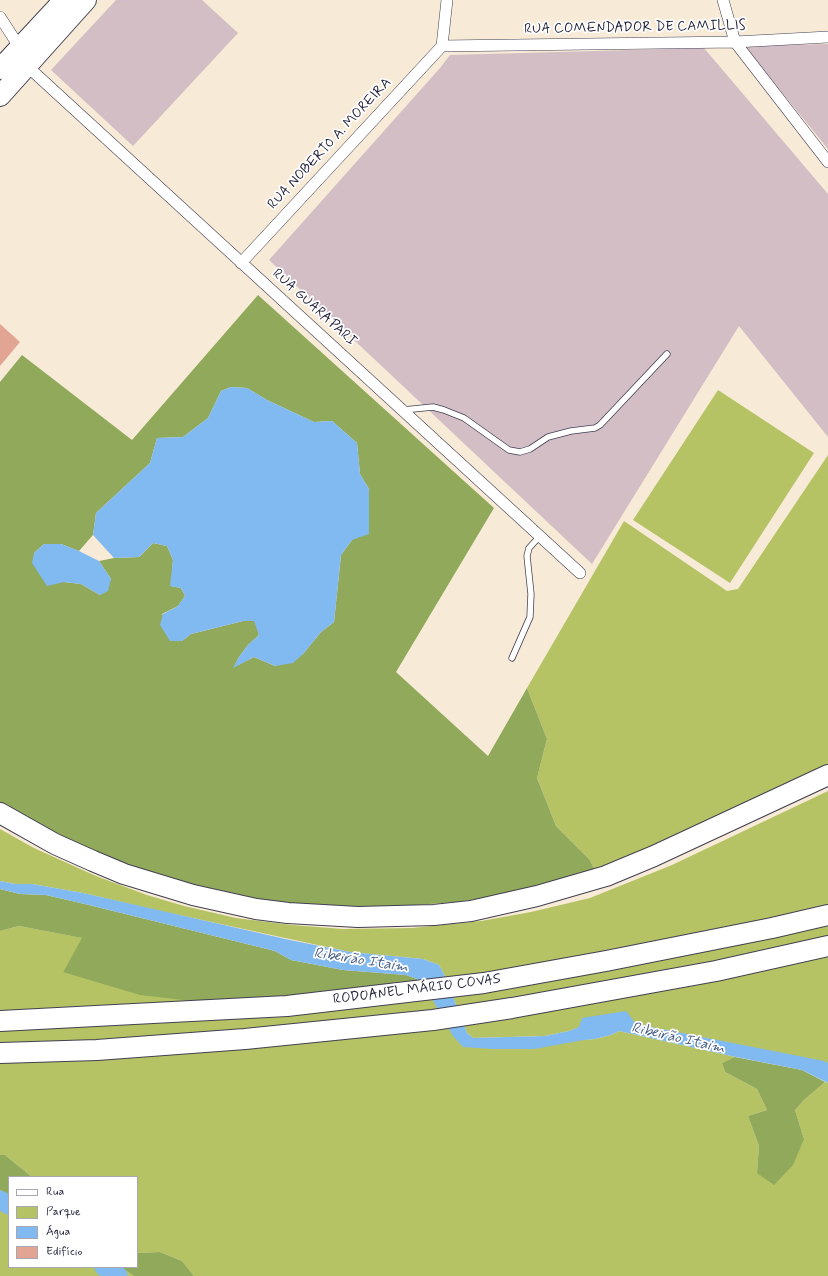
<!DOCTYPE html>
<meta charset="utf-8">
<style>
body{margin:0}
#map{position:relative;width:828px;height:1276px;overflow:hidden;background:#f7ead7;font-family:Mynerve,sans-serif}
canvas{display:block}
.legend{position:absolute;left:8px;top:1176px;width:130px;height:92px;box-sizing:border-box;background:#fff;border:1px solid #a7a7b1;margin:0;padding:5px 7px;list-style:none;font-size:12px;color:#22223b}
.legend li{display:flex;align-items:center;gap:8px;height:20px}
.legend b{width:20px;border:1px solid #a7a7b1}
</style>
<div id="map">
<canvas width="828" height="1276"></canvas>
<ul class="legend">
<li><b style="height:5px;background:#fff"></b>Rua</li>
<li><b style="height:11px;background:#b5c365"></b>Parque</li>
<li><b style="height:11px;background:#81b9f1"></b>Água</li>
<li><b style="height:11px;background:#e2a593"></b>Edifício</li>
</ul>
</div>
<script>
const g = document.querySelector('canvas').getContext('2d');
g.lineJoin = 'round';
function paint(path, color) { g.fillStyle = color; g.fill(path, 'evenodd'); }
const shape = rows => new Path2D(rows.map(r => 'M' + r).join(''));
function stroke(path, color, width, dash) { g.strokeStyle = color; g.lineWidth = width; g.lineCap = dash ? 'butt' : 'round'; g.setLineDash(dash || []); g.stroke(path); }
function write(font, color, halo, rows, align = 'center') {
  g.font = font + ' Mynerve,sans-serif'; g.lineWidth = 3.5; g.setLineDash([]); g.textBaseline = 'middle'; g.strokeStyle = halo; g.fillStyle = color; for (const [text, x, y, turn = 0] of rows) {
    g.save(); g.translate(x, y); g.rotate((+turn || 0) * Math.PI / 180); g.textAlign = isNaN(turn) ? turn : align; if (halo) g.strokeText(text, 0, 0); g.fillText(text, 0, 0); g.restore();
  }
}
paint(shape([
 [116,0,202,0,238,33,133,146,51,70],
 [828,44,828,149,744,46],
 [704,48,828,194,828,437,739,326,592,564,269,260,440,68,450,55]
]), '#d2bec4');
paint(shape([
 [718,390,814,453,730,583,633,520],
 [828,455,828,766,679,837,595,870,589,859,556,826,537,778,547,739,527,688,624,521,727,591,738,589],
 [828,791,828,1063,636,1024,580,1027,569,1031,545,1036,473,1038,467,1033,445,976,439,965,423,959,350,952,151,909,83,893,32,884,15,884,0,881,0,829,34,848,96,876,147,895,184,906,236,918,292,925,343,929,412,928,481,921,531,912,590,898,672,865],
 [19,926,83,938,63,972,422,981,463,1047,595,1039,611,1035,619,1031,736,1057,722,1063,725,1072,757,1089,767,1110,748,1116,759,1146,757,1173,804,1139,795,1110,804,1100,825,1082,828,1083,828,1276,194,1276,182,1261,160,1252,137,1253,137,1177,32,1177,5,1155,0,1155,0,931],
 [0,1190,9,1195,9,1267,120,1267,134,1276,0,1276]
]), '#b5c365');
paint(shape([
 [258,295,494,508,396,672,488,756,527,688,547,739,537,778,556,826,589,859,595,870,501,896,456,902,404,906,348,907,296,904,240,896,188,883,138,868,91,850,36,823,0,802,0,382,22,355,132,440],
 [231,387,247,388,267,400,314,422,332,421,357,443,360,474,369,489,352,540,341,555,334,622,321,632,303,654,275,666,254,657,234,667,239,657,248,645,259,635,255,621,243,621,191,634,182,641,162,614,178,606,185,596,181,588,171,586,173,560,167,546,153,543,139,557,114,558,99,561,111,579,100,595,81,584,64,582,34,553,44,544,61,544,79,551,93,535,96,513,150,463,157,438,183,437,208,418,221,391],
 [0,889,20,894,46,895,89,905,275,951,291,960,343,970,406,975,422,981,287,997,209,1003,140,995,63,972,82,938,19,926,0,931],
 [735,1057,802,1070,825,1082,804,1100,795,1110,804,1139,793,1165,774,1185,757,1173,759,1146,748,1116,767,1110,757,1089,725,1072,722,1063],
 [0,1155,5,1155,32,1177,9,1177,9,1195,0,1190],
 [160,1252,182,1261,194,1276,134,1276,120,1267,137,1267,137,1253]
]), '#90a95a');
paint(shape([
 [231,387,247,388,267,400,314,422,332,421,357,443,360,474,369,489,369,534,352,540,341,555,334,622,321,632,303,654,293,663,275,666,254,657,233,668,239,657,248,645,259,635,254,621,243,621,191,634,182,641,170,641,160,625,163,614,178,606,185,596,181,588,170,586,173,560,167,546,153,543,139,557,114,558,93,535,96,513,150,463,157,438,183,437,208,418,221,391],
 [44,544,61,544,79,551,99,561,111,579,108,591,100,595,81,584,64,582,47,586,32,563,34,553],
 [0,881,15,884,32,884,83,893,290,940,350,952,423,959,439,965,445,976,467,1033,473,1038,545,1036,569,1031,579,1027,582,1018,626,1011,636,1024,824,1061,828,1063,828,1083,802,1070,736,1057,619,1031,611,1035,595,1039,584,1040,534,1049,493,1049,463,1047,453,1036,422,981,406,975,343,970,291,960,275,951,89,905,46,895,20,894,0,889]
]), '#81b9f1');
stroke(shape([
 [0,1200,9,1205],
 [104,1267,118,1276]
]), '#81b9f1', 19);
paint(shape([
 [0,324,20,342,0,366]
]), '#e2a593');
const lane = shape([
 [403,410,433,407,444,410,464,418,509,450,520,452,530,449,548,437,571,431,595,428,600,425,667,354],
 [512,658,530,617,531,594,527,556,529,548,540,536]
]);
const street = shape([
 [723,0,735,42,828,162],
 [0,17,20,48],
 [442,46,735,42,828,37],
 [442,46,447,0],
 [27,66,580,573],
 [241,263,442,46]
]);
const highway = shape([
 [0,69,64,0],
 [0,96,86,0],
 [0,813,55,844,93,861,124,874,193,895,256,909,288,913,358,917,434,915,471,911,537,896,606,876,654,856,828,775],
 [0,1021,287,1006,484,983,606,961,772,928,828,915],
 [0,1053,97,1050,245,1039,433,1020,512,1008,716,971,828,946]
]);
stroke(lane, '#424052', 7);
stroke(street, '#424052', 12);
stroke(highway, '#424052', 22);
stroke(lane, '#fff', 5.5);
stroke(street, '#fff', 11);
stroke(highway, '#fff', 20);
write('14px', '#22223b', '#fff', [
 ["RUA COMENDADOR DE CAMILLIS",635,28,-1],
 ["RUA NOBERTO A. MOREIRA",330,144,-47],
 ["RUA GUARAPARI",314,308,42],
 ["RODOANEL MÁRIO COVAS",417,990,-7]
]);
write('italic 15px', '#485e84', '#fff', [
 ["Ribeirão Itaim",361,961,9],
 ["Ribeirão Itaim",678,1039,13]
]);
</script>
